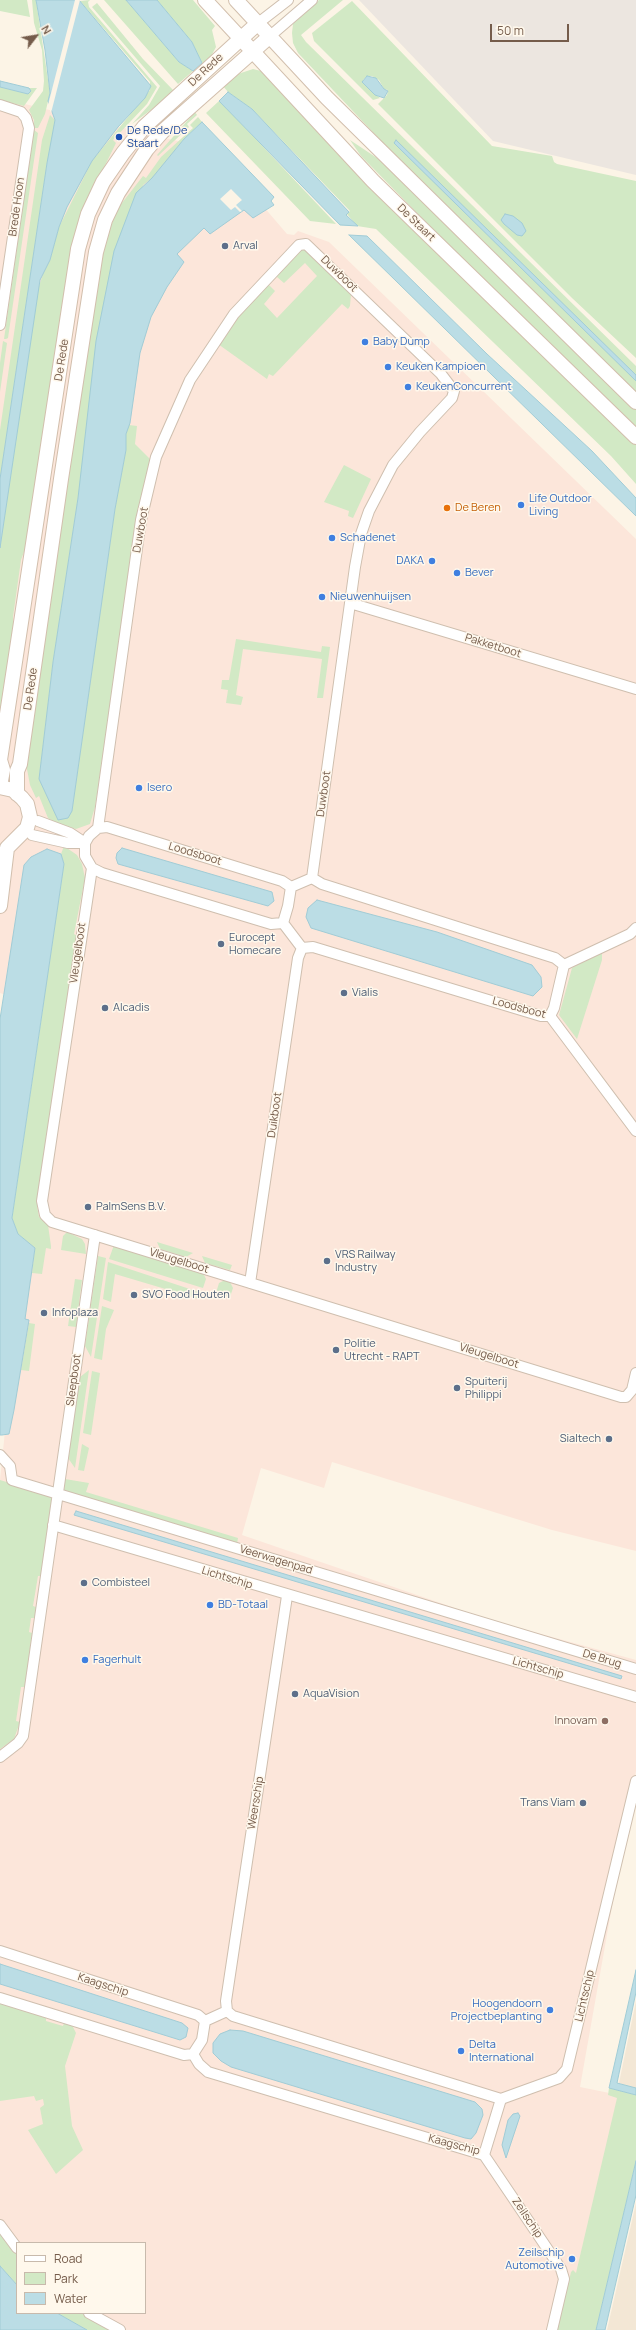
<!DOCTYPE html>
<style>
body{margin:0}
#map{position:relative;width:636px;height:2330px;overflow:hidden;background:#fcf4e6;font-family:Manrope,sans-serif}
canvas{display:block}
.legend{position:absolute;left:16px;top:2242px;width:130px;height:72px;box-sizing:border-box;background:#fff8ec;border:1px solid #c8baac;margin:0;padding:5px 7px;list-style:none;font-size:12px;color:#755c4b}
.legend li{display:flex;align-items:center;gap:8px;height:20px}
.legend b{width:20px;border:1px solid #c8baac}
.north{position:absolute;left:16px;top:16px;width:40px;height:40px;-webkit-text-stroke:3px #fff8ec;paint-order:stroke;rotate:59deg;font-size:11px;font-weight:700;line-height:16px;text-align:center;color:#755c4b}
.north::after{content:'';display:block;margin:auto;width:14px;height:18px;background:#755c4b;clip-path:polygon(50% 0,100% 100%,50% 72%,0 100%)}
.scale{position:absolute;left:490px;top:24px;width:79px;height:18px;box-sizing:border-box;border:2px solid #755c4b;border-top:0;padding-left:5px;font-size:12px;line-height:14px;white-space:nowrap;color:#755c4b;-webkit-text-stroke:3px #fff8ec;paint-order:stroke}
</style>
<div id="map">
<canvas width="636" height="2330"></canvas>
<ul class="legend">
<li><b style="height:5px;background:#fff"></b>Road</li>
<li><b style="height:11px;background:#d2e9c5"></b>Park</li>
<li><b style="height:11px;background:#bbdde5"></b>Water</li>
</ul>
<div class="north">N</div>
<div class="scale">50 m</div>
</div>
<script>
const g = document.querySelector('canvas').getContext('2d');
g.lineJoin = 'round';
function paint(path, color) { g.fillStyle = color; g.fill(path, 'evenodd'); }
const shape = rows => new Path2D(rows.map(r => 'M' + r).join(''));
function stroke(path, color, width, dash) { g.strokeStyle = color; g.lineWidth = width; g.lineCap = dash ? 'butt' : 'round'; g.setLineDash(dash || []); g.stroke(path); }
function write(font, color, halo, rows, align = 'center') {
  g.font = font + ' Manrope,sans-serif'; g.lineWidth = 3; g.setLineDash([]); g.textBaseline = 'middle'; g.strokeStyle = halo; g.fillStyle = color; for (const [text, x, y, turn = 0] of rows) {
    g.save(); g.translate(x, y); g.rotate((+turn || 0) * Math.PI / 180); g.textAlign = isNaN(turn) ? turn : align; if (halo) g.strokeText(text, 0, 0); g.fillText(text, 0, 0); g.restore();
  }
}
paint(shape([
 [636,2001,636,2089,619,2083],
 [636,2203,636,2330,607,2330]
]), '#f3e7d5');
paint(shape([
 [0,98,215,150,287,234,294,235,298,231,329,242,636,539,636,1551,552,1530,332,1462,324,1488,261,1468,242,1535,490,1620,636,1660,636,1771,580,2087,624,2096,573,2330,96,2330,68,2313,145,2313,145,2243,17,2243,17,2266,0,2250,0,1480,48,1009,0,993]
]), '#fce6da');
paint(shape([
 [359,0,636,0,636,175,493,141]
]), '#ece6e0');
paint(shape([
 [0,0,27,0,30,17,0,11],
 [32,0,36,0,50,93,45,114,38,128,34,128,34,120,29,110,43,91,44,81,42,50,34,23],
 [90,0,88,2,89,7,157,87,147,104,113,140,116,143,93,190,31,533,21,560,13,617,14,645,0,724,0,548,37,292,43,274,50,260,59,227,92,161,150,90,150,82,80,1],
 [104,0,126,0,179,62,193,71,178,84],
 [157,0,193,0,215,26,212,30,216,47,209,60,202,63,192,42],
 [319,0,343,0,301,35,306,42,636,366,636,393,385,145,298,53,293,43,292,33,293,24],
 [352,1,492,146,552,156,554,162,557,164,636,181,636,358,572,298,378,104,387,95,388,90,384,89,379,80,372,76,367,76,363,80,366,86,380,98,373,100,314,41,312,33],
 [97,3,143,59,175,92,132,124,149,105,160,86,92,7],
 [253,69,261,71,636,442,636,484,611,456,376,229,357,226,347,214,350,211,252,109,228,92,223,86,238,74],
 [0,87,28,94,29,88,37,88,24,106,0,100],
 [219,101,236,118,336,224,310,221,206,113],
 [195,112,197,115,187,124,189,127,158,156,157,155],
 [50,115,55,120,53,136,47,163,0,479,0,430,42,140],
 [198,117,202,122,184,139,152,178,143,185,78,498,53,662,39,779,58,820,72,811,115,509,126,450,126,434,129,425,137,426,135,444,151,460,127,592,95,807,90,824,76,829,56,823,48,818,39,796,36,798,30,785,26,764,94,297,106,238,118,208,143,176,146,178,161,157,193,128,190,125],
 [34,130,38,133,8,338,6,339,4,339],
 [350,140,380,160,636,410,636,427,498,295,361,156],
 [301,249,306,249,351,294,350,306,348,309,342,304,273,376,269,374,267,379,218,344,238,317,268,284,275,291,264,304,277,318,317,276,305,263,284,283,277,277,277,275],
 [3,341,7,343,0,392,0,363],
 [344,465,371,479,353,518,348,516,349,511,324,502],
 [236,639,321,652,322,646,330,647,323,698,317,698,322,659,243,649,236,695,243,697,241,705,226,703,228,690,221,689,222,680,229,680],
 [64,846,77,855,82,864,85,878,74,934,77,936,37,1206,39,1217,48,1225,51,1246,51,1249,46,1248,42,1274,32,1273,35,1248,18,1234,12,1218,64,864,61,854],
 [602,952,602,960,577,1039,559,1015,572,968],
 [67,1232,82,1239,85,1244,86,1254,61,1250,63,1236],
 [157,1242,193,1253,186,1257,160,1249],
 [114,1245,203,1273,206,1279,203,1288,109,1259],
 [98,1256,106,1258,91,1357,85,1346],
 [202,1256,232,1265,230,1270,205,1263],
 [108,1262,202,1293,199,1299,115,1274,111,1302,103,1299],
 [75,1279,82,1280,76,1327,68,1326],
 [225,1280,230,1282,233,1288,230,1297,216,1293,219,1283],
 [102,1306,114,1310,106,1329,102,1360,94,1358],
 [29,1323,35,1324,29,1371,21,1370],
 [89,1370,75,1468,68,1458,80,1377],
 [92,1371,100,1373,91,1435,83,1433],
 [82,1444,89,1448,84,1471,78,1470],
 [65,1479,89,1483,86,1492,238,1538,237,1544,66,1492,64,1490],
 [0,1480,52,1496,41,1576,38,1576,33,1606,36,1607,35,1618,31,1618,29,1632,32,1633,25,1687,21,1687,16,1721,20,1722,14,1739,0,1749],
 [0,2003,46,2017,46,2021,63,2026,64,2023,72,2025,76,2033,65,2066,72,2126,83,2150,56,2174,28,2130,43,2124,40,2108,44,2105,43,2099,36,2101,34,2096,0,2101],
 [609,2088,636,2095,636,2161,596,2330,557,2330,571,2272,573,2270,576,2273,617,2098,608,2095],
 [0,2231,17,2255,17,2285,0,2266],
 [57,2313,81,2313,110,2330,87,2330]
]), '#d2e9c5');
const water = shape([
 [36,0,79,0,151,86,145,98,118,127,92,161,67,207,59,227,50,260,40,280,0,548,0,479,47,163,55,120,48,101,50,93,45,50,36,0],
 [126,0,157,0,192,42,202,63,193,71,179,62,126,0],
 [367,76,376,78,384,89,388,91,384,98,375,95,362,82,367,76],
 [0,81,29,88,31,91,28,94,0,87,0,81],
 [228,92,252,109,349,212,346,215,358,226,340,225,219,101,228,92],
 [202,122,274,197,271,201,274,205,253,218,244,210,210,234,204,228,177,254,184,262,167,287,151,317,140,353,130,423,126,434,126,450,115,509,72,811,68,818,58,820,39,779,53,662,78,498,96,341,114,251,136,193,152,178,184,139,202,122],
 [396,140,636,375,636,381,397,146,394,143,396,140],
 [505,214,513,216,522,223,526,231,522,236,517,235,504,224,501,220,505,214],
 [349,235,367,236,487,354,592,451,636,498,636,516,349,235],
 [122,848,272,892,274,901,268,906,118,864,116,858,117,853,122,848],
 [47,849,61,854,64,864,12,1218,18,1234,35,1248,25,1319,29,1320,14,1410,9,1434,2,1435,0,1435,0,1019,24,865,31,857,47,849],
 [317,900,437,932,532,965,541,977,542,987,533,996,311,928,306,917,308,908,317,900],
 [76,1511,622,1676,621,1679,74,1515,76,1511],
 [0,1964,182,2023,188,2028,186,2037,180,2040,0,1984,0,1964],
 [636,1970,636,1992,617,2083,636,2088,636,2095,609,2088,636,1970],
 [230,2030,243,2031,475,2102,482,2109,483,2115,476,2133,471,2139,465,2138,231,2067,221,2061,213,2053,213,2043,220,2034,230,2030],
 [518,2113,520,2116,506,2158,502,2145,508,2120,513,2114,518,2113],
 [636,2161,636,2195,605,2330,596,2330,636,2161],
 [0,2266,17,2285,17,2313,57,2313,87,2330,0,2330,0,2266]
]);
paint(water, '#bbdde5');
stroke(water, '#a1ccd6', 1);
paint(shape([
 [75,0,80,0,51,113,48,105],
 [231,189,242,200,236,205,242,211,240,212,235,207,231,210,220,199]
]), '#fcf4e6');
const minor = shape([
 [257,24,288,0],
 [269,37,312,0],
 [0,105,21,112,26,118,29,128,0,325],
 [350,603,636,689],
 [38,821,70,833,85,843],
 [98,828,141,520,156,457,190,380,234,314,299,245,306,244,441,374,454,391,452,398,420,432,393,465,369,511,361,534,355,567,312,878],
 [32,835,68,843,85,843],
 [92,868,102,873,271,924,283,923,302,948,313,947,541,1016,550,1016,554,1008,564,965,555,958,322,884,312,878,291,887,282,881,107,827,98,828],
 [92,868,42,1201,45,1215,52,1222,621,1397,626,1397,632,1390,636,1373],
 [92,868,85,856,85,843,89,836,98,828],
 [283,923,288,906,291,887],
 [564,965,630,934,636,928],
 [550,1016,636,1131],
 [250,1283,298,958,302,948],
 [0,1455,10,1466,12,1480,636,1669],
 [53,1525,636,1697],
 [0,1757,18,1743,23,1736,95,1235],
 [0,1951,198,2015,205,2021,227,2011,233,2016,501,2099],
 [0,1998,184,2055,193,2054,199,2064,208,2072,484,2155,501,2099],
 [227,2011,226,2001,287,1596],
 [193,2054,202,2040,205,2021],
 [501,2099,559,2078,567,2069,636,1781],
 [484,2155,561,2269,564,2279,552,2330],
 [0,2225,17,2248],
 [89,2313,120,2330]
]);
const secondary = shape([
 [205,0,373,181,636,437],
 [236,0,327,98,636,402],
 [0,760,78,249,88,214,103,182,123,153,144,127,257,24],
 [0,786,3,770,0,760],
 [0,787,13,790,22,798,27,804,30,817,27,828,7,848,0,906],
 [17,794,17,771,20,764,61,479,96,252,105,220,118,193,147,149,162,132,269,37]
]);
stroke(minor, '#cfbfaf', 12);
stroke(secondary, '#d2bfad', 16);
stroke(minor, '#fff', 10);
stroke(secondary, '#fff', 14);
for (const [x, y, r, color] of [
 [119,137,4,"#1a4fb4"],
 [225,246,4,"#5c6f8a"],
 [365,342,4,"#3f7fe0"],
 [388,367,4,"#3f7fe0"],
 [408,387,4,"#3f7fe0"],
 [521,505,4,"#3f7fe0"],
 [447,508,4,"#e8710a"],
 [332,538,4,"#3f7fe0"],
 [432,561,4,"#3f7fe0"],
 [457,573,4,"#3f7fe0"],
 [322,597,4,"#3f7fe0"],
 [139,788,4,"#3f7fe0"],
 [221,944,4,"#5c6f8a"],
 [344,993,4,"#5c6f8a"],
 [105,1008,4,"#5c6f8a"],
 [88,1207,4,"#5c6f8a"],
 [327,1261,4,"#5c6f8a"],
 [134,1295,4,"#5c6f8a"],
 [44,1313,4,"#5c6f8a"],
 [336,1350,4,"#5c6f8a"],
 [457,1388,4,"#5c6f8a"],
 [609,1439,4,"#5c6f8a"],
 [84,1583,4,"#5c6f8a"],
 [210,1605,4,"#3f7fe0"],
 [85,1660,4,"#3f7fe0"],
 [295,1694,4,"#5c6f8a"],
 [605,1721,4,"#8d6e63"],
 [583,1803,4,"#5c6f8a"],
 [550,2010,4,"#3f7fe0"],
 [461,2051,4,"#3f7fe0"],
 [572,2259,4,"#3f7fe0"]
]) { const dot = new Path2D(); dot.arc(x, y, r, 0, 2 * Math.PI); g.fillStyle = color; g.fill(dot); stroke(dot, '#fff8ec', 1.5); }
write('11px', '#755c4b', '#fff8ec', [
 ["De Rede",206,70,-43],
 ["Brede Hoon",17,207,-82],
 ["De Staart",416,223,44],
 ["Duwboot",339,274,44],
 ["De Rede",62,360,-81],
 ["Duwboot",141,530,-80],
 ["Pakketboot",493,646,17],
 ["De Rede",31,689,-82],
 ["Duwboot",324,794,-82],
 ["Loodsboot",195,854,17],
 ["Vleugelboot",78,953,-82],
 ["Loodsboot",519,1008,15],
 ["Duikboot",275,1115,-82],
 ["Vleugelboot",179,1261,17],
 ["Vleugelboot",489,1356,17],
 ["Sleepboot",74,1380,-82],
 ["Veerwagenpad",276,1560,17],
 ["Lichtschip",227,1578,17],
 ["De Brug",602,1659,17],
 ["Lichtschip",538,1668,16],
 ["Weerschip",256,1803,-81],
 ["Kaagschip",103,1985,18],
 ["Lichtschip",585,1996,-77],
 ["Kaagschip",454,2145,15],
 ["Zeilschip",527,2218,56]
]);
write('11px', '#164399', '#fff8ec', [
 ["De Rede/De",127,131],
 ["Staart",127,144]
], 'left');
write('11px', '#4e5e75', '#fff8ec', [
 ["Arval",233,246],
 ["Eurocept",229,938],
 ["Homecare",229,951],
 ["Vialis",352,993],
 ["Alcadis",113,1008],
 ["PalmSens B.V.",96,1207],
 ["VRS Railway",335,1255],
 ["Industry",335,1268],
 ["SVO Food Houten",142,1295],
 ["Infoplaza",52,1313],
 ["Politie",344,1344],
 ["Utrecht - RAPT",344,1357],
 ["Spuiterij",465,1382],
 ["Philippi",465,1395],
 ["Sialtech",601,1439,"right"],
 ["Combisteel",92,1583],
 ["AquaVision",303,1694],
 ["Trans Viam",575,1803,"right"]
], 'left');
write('11px', '#366cbe', '#fff8ec', [
 ["Baby Dump",373,342],
 ["Keuken Kampioen",396,367],
 ["KeukenConcurrent",416,387],
 ["Life Outdoor",529,499],
 ["Living",529,512],
 ["Schadenet",340,538],
 ["DAKA",424,561,"right"],
 ["Bever",465,573],
 ["Nieuwenhuijsen",330,597],
 ["Isero",147,788],
 ["BD-Totaal",218,1605],
 ["Fagerhult",93,1660],
 ["Hoogendoorn",542,2004,"right"],
 ["Projectbeplanting",542,2017,"right"],
 ["Delta",469,2045],
 ["International",469,2058],
 ["Zeilschip",564,2253,"right"],
 ["Automotive",564,2266,"right"]
], 'left');
write('11px', '#c56008', '#fff8ec', [
 ["De Beren",455,508]
], 'left');
write('11px', '#785e54', '#fff8ec', [
 ["Innovam",597,1721]
], 'right');
</script>
